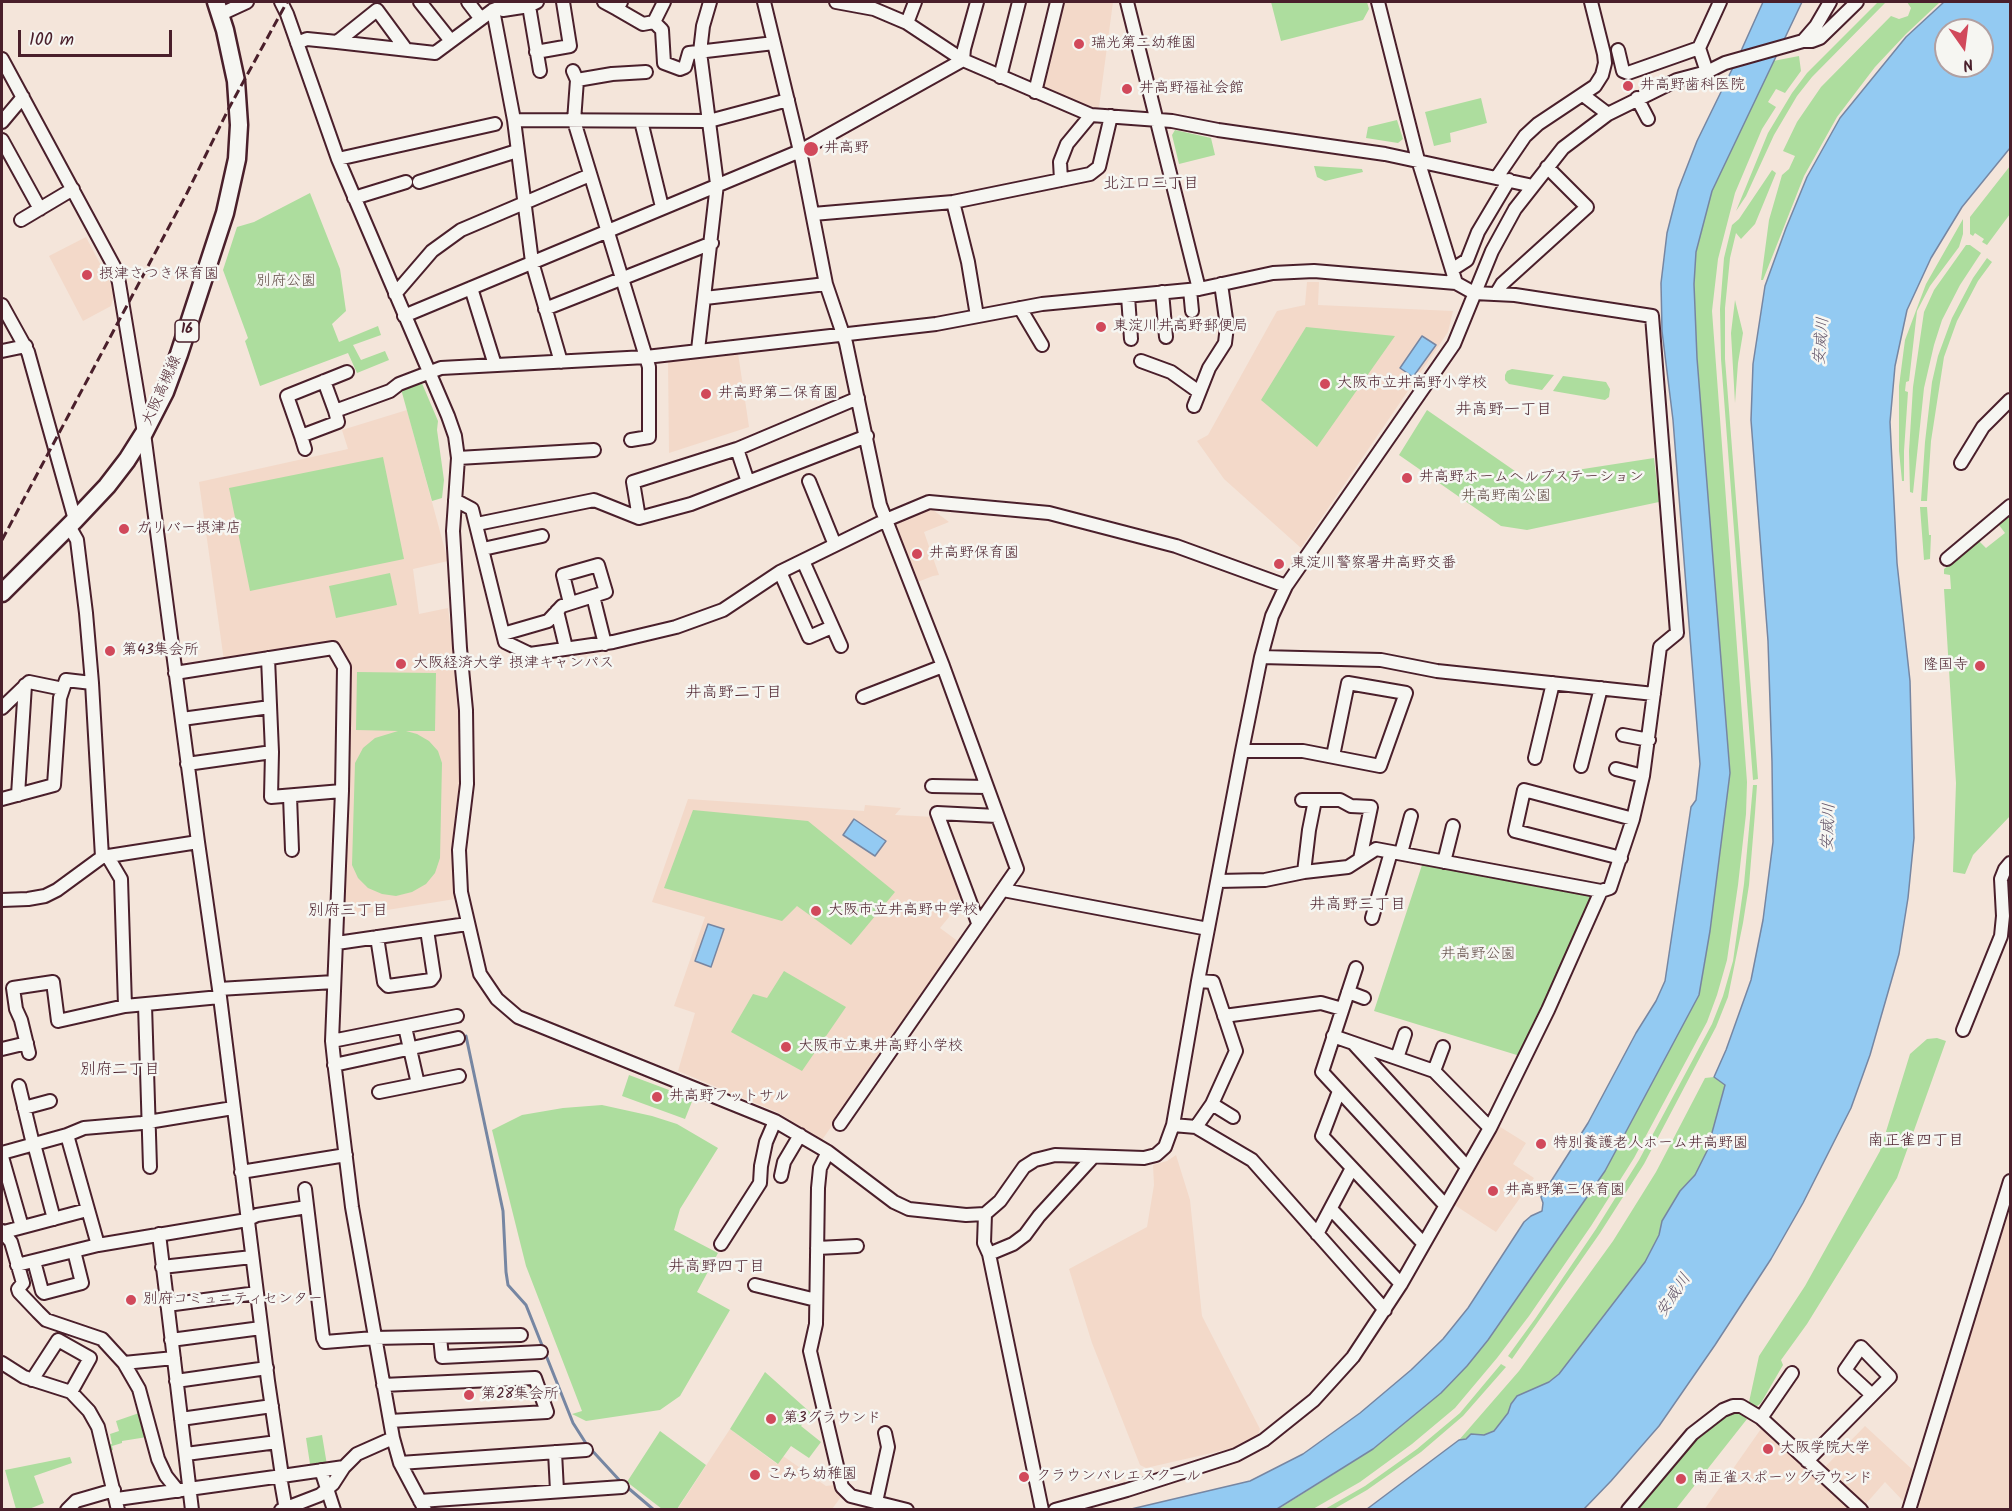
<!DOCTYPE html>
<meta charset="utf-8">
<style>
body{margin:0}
#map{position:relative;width:2012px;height:1511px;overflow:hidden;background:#f4e5da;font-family:Kalam,sans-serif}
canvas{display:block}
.frame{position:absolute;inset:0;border:3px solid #4a1f2b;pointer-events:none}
.north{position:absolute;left:1934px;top:18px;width:60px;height:60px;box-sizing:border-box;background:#f6f6f2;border:2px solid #b1a0a2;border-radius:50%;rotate:166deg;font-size:16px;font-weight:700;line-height:24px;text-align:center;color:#4a1f2b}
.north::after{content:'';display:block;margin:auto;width:21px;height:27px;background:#d1495b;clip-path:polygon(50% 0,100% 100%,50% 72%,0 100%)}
.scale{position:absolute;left:18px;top:30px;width:154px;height:27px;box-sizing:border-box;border:3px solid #4a1f2b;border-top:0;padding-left:8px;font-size:18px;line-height:21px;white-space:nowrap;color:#4a1f2b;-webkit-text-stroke:4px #f6f6f2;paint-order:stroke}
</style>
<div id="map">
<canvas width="2012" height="1511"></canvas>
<div class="frame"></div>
<div class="north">N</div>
<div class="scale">100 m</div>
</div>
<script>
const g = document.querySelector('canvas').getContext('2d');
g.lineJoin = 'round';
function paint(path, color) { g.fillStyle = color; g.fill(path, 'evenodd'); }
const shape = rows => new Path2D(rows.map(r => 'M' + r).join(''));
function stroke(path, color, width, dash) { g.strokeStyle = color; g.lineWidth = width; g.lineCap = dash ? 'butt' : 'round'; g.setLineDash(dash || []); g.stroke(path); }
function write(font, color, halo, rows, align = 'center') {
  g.font = font + ' Kalam,"Klee One",sans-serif'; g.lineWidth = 5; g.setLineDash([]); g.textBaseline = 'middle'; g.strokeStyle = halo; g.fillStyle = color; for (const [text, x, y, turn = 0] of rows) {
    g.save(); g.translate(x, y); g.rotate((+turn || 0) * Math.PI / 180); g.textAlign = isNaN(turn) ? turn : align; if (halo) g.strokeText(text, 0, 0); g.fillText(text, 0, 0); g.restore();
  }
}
paint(shape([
 [1061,2,1113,2,1099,107,1095,110,1040,86],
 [86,237,115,292,111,306,83,321,49,256],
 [1307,282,1319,282,1318,305,1453,311,1448,332,1301,548,1224,479,1197,441,1208,435,1277,311,1305,305],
 [738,353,749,427,669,453,668,360],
 [407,410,448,561,413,569,419,614,448,608,461,709,460,784,454,851,455,899,344,917,349,667,335,643,224,661,199,482,348,449,342,430],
 [929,507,949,522,924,532,939,575,933,576,915,583,894,529,895,523],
 [688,799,864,811,865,805,901,808,895,815,935,817,965,898,947,905,949,917,940,928,959,942,822,1140,777,1112,678,1071,695,1013,674,1006,705,917,652,902],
 [1497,1125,1526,1143,1513,1164,1534,1178,1496,1232,1453,1204],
 [1176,1155,1190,1200,1202,1316,1260,1429,1258,1435,1238,1447,1146,1468,1140,1465,1092,1343,1069,1269,1147,1227,1154,1185,1153,1165,1167,1161],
 [2010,1199,2010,1509,1915,1509],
 [1763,1426,1854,1510,1704,1510],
 [1865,1426,1915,1472,1905,1503,1885,1482,1864,1506,1823,1469],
 [730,1429,777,1464,783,1456,826,1486,834,1485,841,1497,832,1509,677,1510]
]), '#f3d9c9');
paint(shape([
 [1271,2,1367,2,1369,9,1363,20,1281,41],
 [1878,2,1885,3,1812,77,1797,96,1774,135,1746,196,1736,211,1768,133,1792,93,1807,73],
 [1907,2,1940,2,1906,34,1875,67,1837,117,1804,176,1763,280,1761,280,1769,220,1782,175,1789,169,1795,156,1783,151,1797,122,1821,87,1891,16,1899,19,1908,16,1911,8],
 [1799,56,1801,71,1785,93,1776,89,1768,102,1776,107,1762,129,1735,193,1718,259,1712,311,1747,782,1746,814,1738,885,1727,960,1717,995,1707,1022,1634,1158,1591,1226,1529,1316,1497,1358,1455,1408,1412,1444,1360,1482,1313,1509,1277,1510,1373,1449,1441,1393,1467,1366,1488,1340,1605,1171,1699,995,1710,931,1730,773,1697,358,1694,284,1696,252,1712,191,1773,61],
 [1481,98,1487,123,1450,133,1451,142,1434,146,1425,112],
 [1397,120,1403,139,1398,143,1366,138,1368,127],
 [1175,130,1211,138,1215,155,1179,164,1172,135],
 [1314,166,1362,169,1363,172,1325,181,1317,177],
 [2010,166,2010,214,1987,245,1982,242,1984,239,1975,233,1973,236,1970,234,1970,217],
 [1772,170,1776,173,1755,224,1741,239,1736,233,1730,258,1725,308,1725,359,1758,779,1753,780,1721,359,1720,309,1724,258,1732,225,1739,219],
 [310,193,340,269,346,311,332,324,339,342,378,326,381,335,353,345,361,360,385,351,389,360,357,373,348,353,260,386,245,341,248,338,223,270,237,227,254,222],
 [1963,219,1963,234,1959,247,1930,286,1917,311,1909,381,1906,382,1905,391,1908,392,1904,451,1904,481,1902,481,1899,451,1899,386,1905,340,1926,284],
 [1966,245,1970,245,1981,253,1960,285,1942,320,1934,345,1924,388,1913,493,1910,492,1909,451,1913,387,1924,312,1934,290],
 [1987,258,1992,262,1978,281,1957,321,1944,357,1931,441,1927,501,1921,501,1925,442,1932,382,1938,356,1952,318,1973,278],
 [1735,300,1743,333,1738,363,1735,403,1731,333],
 [1306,327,1395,336,1317,447,1261,400],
 [1512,369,1554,375,1542,390,1509,384,1505,380,1505,375,1507,371],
 [1563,376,1606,382,1610,389,1609,397,1605,400,1553,391],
 [421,381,438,421,437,430,444,480,442,498,432,501,401,389],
 [1427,410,1525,478,1654,458,1659,502,1527,530,1501,526,1399,455],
 [383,457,404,559,250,591,229,488],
 [1920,507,1927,507,1929,535,1931,535,1930,559,1924,560],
 [2010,514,2010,816,1973,855,1965,874,1953,872,1956,783,1944,589,1951,589,1950,575,1944,574,1944,569,1979,541,1986,548,2005,533,1999,525],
 [390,573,397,605,336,618,329,586],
 [357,672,436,673,435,731,406,731,417,734,429,741,438,751,442,763,440,858,435,873,426,884,412,892,396,896,382,894,368,888,358,878,352,865,355,763,363,748,375,738,398,731,356,730],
 [1753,785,1757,785,1755,813,1749,885,1743,923,1728,997,1716,1027,1644,1164,1600,1233,1512,1359,1508,1356,1535,1319,1596,1229,1639,1160,1712,1024,1723,996,1733,961,1744,884],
 [693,810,808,821,895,892,851,945,797,906,782,921,664,888],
 [1423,862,1593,895,1520,1056,1374,1011],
 [784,971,846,1007,802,1071,731,1032,753,994,767,998],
 [1937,1038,1946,1041,1897,1178,1807,1324,1781,1360,1783,1365,1761,1403,1756,1407,1749,1402,1759,1356,1805,1286,1880,1151,1910,1054,1927,1039],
 [629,1075,693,1099,685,1119,622,1096],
 [1714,1077,1725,1084,1707,1151,1695,1175,1680,1191,1662,1221,1659,1235,1645,1262,1559,1374,1549,1382,1517,1396,1511,1404,1508,1413,1494,1431,1484,1435,1459,1440,1519,1371,1613,1241,1656,1172,1705,1078],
 [602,1105,652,1116,677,1124,718,1148,680,1209,674,1230,718,1253,697,1292,730,1310,680,1396,660,1410,586,1421,572,1414,582,1411,526,1266,492,1130,522,1115,563,1108],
 [1501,1364,1506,1367,1463,1416,1421,1452,1367,1490,1334,1509,1325,1509,1365,1486,1417,1449,1460,1413],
 [765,1372,811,1413,801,1426,821,1442,809,1458,791,1446,778,1464,730,1429],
 [142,1412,147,1437,122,1441,122,1443,112,1446,113,1450,109,1451,107,1445,112,1444,110,1434,119,1431,116,1421],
 [1738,1412,1747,1419,1676,1509,1636,1510,1689,1446,1726,1417],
 [660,1431,706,1465,677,1509,662,1509,627,1482],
 [322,1435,327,1465,317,1466,317,1463,310,1464,306,1438],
 [70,1457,72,1463,34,1476,44,1503,29,1509,16,1509,5,1470]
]), '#addd9e');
const water = shape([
 [1763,2,1802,2,1712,191,1696,252,1694,284,1697,358,1730,773,1710,931,1699,995,1605,1171,1488,1340,1467,1366,1441,1393,1373,1449,1277,1509,1127,1510,1250,1481,1303,1454,1360,1413,1411,1370,1443,1339,1468,1308,1524,1222,1531,1216,1542,1211,1543,1203,1541,1197,1588,1123,1636,1033,1656,1001,1665,981,1691,807,1696,800,1700,764,1673,420,1662,331,1661,283,1667,233,1678,190,1697,141,1741,51,1763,2],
 [1944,2,2010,2,2010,148,1962,207,1931,258,1907,310,1895,366,1890,422,1897,563,1910,681,1914,838,1908,898,1899,954,1870,1055,1851,1108,1803,1203,1771,1259,1715,1345,1659,1426,1611,1481,1584,1509,1367,1509,1459,1440,1466,1439,1471,1434,1484,1435,1494,1431,1508,1413,1511,1404,1517,1396,1549,1382,1559,1374,1645,1262,1659,1235,1662,1221,1680,1191,1695,1175,1707,1151,1725,1085,1714,1077,1726,1050,1751,980,1763,920,1773,842,1772,762,1768,641,1751,420,1753,364,1765,286,1786,228,1807,177,1840,118,1906,37,1944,2],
 [1946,30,1982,30,1982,66,1946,66,1946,30],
 [1422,336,1436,345,1413,377,1400,368,1422,336],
 [854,819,886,841,875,856,843,835,854,819],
 [708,924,724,929,711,967,695,961,708,924]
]);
paint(water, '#93caf2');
stroke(water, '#7686a2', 1.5);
stroke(shape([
 [466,1036,503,1211,506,1272,508,1285,526,1305,573,1423,587,1445,622,1483],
 [627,1487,654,1510]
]), '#7686a2', 3);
const minor = shape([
 [281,2,287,14,338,159,448,416,455,436,458,458,453,531,460,648,466,710,467,784,459,850,461,892,480,974,497,999,518,1017,775,1121,828,1152,894,1202,909,1209,966,1215,985,1214,1000,1201,1024,1167,1035,1160,1055,1155,1144,1158,1156,1155,1165,1147,1173,1125,1198,981,1242,751,1261,657,1272,616,1286,586,1454,344,1492,251,1515,209,1563,148,1608,114,1677,80,1707,72,1725,63,1803,41,1816,26,1830,2],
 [420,2,451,41],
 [468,2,481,19],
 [604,2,617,9],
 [621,2,617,9,643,24,654,22,662,30,664,63,680,69,685,67,689,53,774,43],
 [764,2,800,151,826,284,846,343,880,505,943,666,1017,869,840,1124],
 [836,2,874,9,907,23,963,60,1091,115,1172,121,1218,130,1385,154,1533,186],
 [1127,2,1199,289],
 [1378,2,1418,160,1456,283],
 [529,6,540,71],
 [493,10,514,120,532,262,561,362],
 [503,10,529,6,537,2],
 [221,14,247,2],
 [654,22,664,2],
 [907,23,915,2],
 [1803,41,1812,41,1820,38,1857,2],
 [337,42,377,10,405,48],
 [297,43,307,39,337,42,435,53,493,10,513,2],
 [1618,50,1623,71,1628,73,1699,48],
 [536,52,570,46,563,2],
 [2,59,116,270,119,283,144,433,198,842,219,989,268,1381,282,1476,117,1499],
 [573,71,577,80,574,121,649,367,649,437,631,440],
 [1707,72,1699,48,1720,2],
 [1000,77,1019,2],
 [577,80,612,74,646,72],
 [1035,92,1057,2],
 [1583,95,1608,114],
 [1637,98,1648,119],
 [514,120,709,121,788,100],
 [641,121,662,207],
 [2,122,23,97],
 [2,140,40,209],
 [338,159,495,124],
 [1497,177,1525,136,1538,124,1595,86,1602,75,1605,63,1604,54,1591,2],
 [1061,180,1060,162,1067,144,1091,115],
 [419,182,517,151],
 [354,198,406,182],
 [953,202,968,262,977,316],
 [813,214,953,202,1090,174,1099,167,1111,116],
 [21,220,73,189],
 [1453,269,1467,260,1478,232,1509,180],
 [471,288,495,365],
 [1190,290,1192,311],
 [1162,292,1166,337],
 [395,294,432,251,461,230,590,175],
 [1496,294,1502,284,1587,207,1547,167],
 [1128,296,1131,339],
 [705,298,826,284],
 [2,305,28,352,75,520],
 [1020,308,1042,345],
 [545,309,712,243],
 [404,316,800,151,963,60,964,49,977,2],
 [698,350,717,184,700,52,703,26,710,2],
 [2,351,26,346],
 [1141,361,1171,372,1199,392],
 [347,372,287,396,301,436,338,422,335,411,390,391,399,384,441,368,646,357,936,324,1042,304,1199,289,1273,273,1314,271,1456,283,1474,293,1515,295,1652,316,1677,633,1660,647,1643,776,1633,819,1610,888,1601,891,1376,849,1348,867,1304,872,1265,880,1218,881],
 [324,381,335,411],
 [1194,406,1209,368,1225,343,1227,326,1221,284],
 [301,436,305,449],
 [737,449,748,482],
 [458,458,594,450],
 [1961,463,1983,427,2010,400],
 [809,481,835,545],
 [455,500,472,509,505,642,530,654,613,642,676,627,723,610,780,572,886,520,929,502,1049,513,1176,546,1286,586],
 [639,518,633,482,737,449,858,398],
 [477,524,594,500,639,518,691,504,867,436],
 [69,526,77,540,86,613,92,683,102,857],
 [483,549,542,536],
 [1947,559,2010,506],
 [803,561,841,646],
 [780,572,809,637,832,627],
 [593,596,605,644],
 [557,611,566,648],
 [503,634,548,621,562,606,606,592,598,565,563,575,570,603],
 [1261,657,1381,660,1437,671,1654,694],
 [268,658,272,752,271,797,342,791],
 [175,673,333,648,344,667,342,791,332,1041,335,1069,352,1207,393,1438,400,1463,425,1510],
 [863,697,943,666],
 [2,708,29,682,63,689],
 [182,719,270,707],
 [1623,735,1649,740],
 [1242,751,1303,751,1380,766,1406,693,1348,683,1333,756],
 [1535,758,1553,683],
 [187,764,272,752],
 [1581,766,1601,688],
 [1616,769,1643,776],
 [932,786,987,787],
 [18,795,25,685],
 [290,796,292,850],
 [2,799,54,785,60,698,66,680,92,683],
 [1302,800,1340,800,1351,806,1371,807,1360,859],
 [1401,853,1411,816],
 [108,857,121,879,125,1006],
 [1621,858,1515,831,1524,790,1633,819],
 [1444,862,1453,826],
 [1304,872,1309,830,1315,800],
 [1003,890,1208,929],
 [2,900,28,899,45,896,57,890,102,857,198,842],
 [1372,918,1391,852],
 [978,923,937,813,997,816],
 [377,937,384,982,388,986,431,980,434,976,427,930],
 [337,943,467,924],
 [1356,968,1322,1072,1445,1205],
 [219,989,334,982],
 [1348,992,1364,998],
 [145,1005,150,1167],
 [1224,1016,1321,1003,1342,1009],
 [405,1027,418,1084],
 [1963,1030,2001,936,2003,916,2001,879,2005,869,2010,863],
 [1333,1036,1434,1071,1490,1128],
 [332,1041,457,1016],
 [1354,1044,1467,1167],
 [2,1049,27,1043],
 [29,1053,21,1020,16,1009,13,988,53,982,58,1021,125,1006,220,997],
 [1397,1058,1405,1034],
 [334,1065,458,1038],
 [1434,1071,1443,1047],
 [19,1086,33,1144],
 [1339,1091,1322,1136,1423,1243],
 [379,1092,459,1076],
 [1212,1104,1233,1117],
 [24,1108,50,1101],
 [1173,1125,1196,1127,1252,1160,1385,1310],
 [1196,1127,1212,1104,1236,1051,1213,982,1198,981],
 [67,1135,84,1128,142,1123,233,1108],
 [34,1144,54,1219],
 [828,1152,820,1168,818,1188,816,1324,810,1351,842,1487,851,1496,907,1510],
 [2,1153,67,1135,98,1245],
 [2,1157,22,1227],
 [241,1172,346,1155],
 [781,1176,784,1162,800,1135],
 [305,1189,323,1338,325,1342,374,1338,521,1335],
 [1331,1209,1401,1284],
 [985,1214,984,1243,989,1254,1042,1510],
 [2,1231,11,1242,23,1283,18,1289,19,1292,38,1312,46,1320,102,1339,124,1363,139,1389,158,1459,166,1476,178,1491],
 [4,1232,87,1210],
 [159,1234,192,1510],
 [1317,1234,1352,1168],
 [721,1244,760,1183,761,1166,766,1142,775,1121],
 [817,1248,857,1246],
 [989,1254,1013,1244,1025,1235,1039,1216,1093,1157],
 [34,1261,42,1291,44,1293,82,1283,74,1251],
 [17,1265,98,1245,247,1220,257,1215,307,1207],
 [162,1267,252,1257],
 [755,1285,816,1300],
 [167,1305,257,1293],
 [440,1337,442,1357,541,1352],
 [171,1340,261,1328],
 [2,1363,24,1377,71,1392,89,1411,98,1427,118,1510],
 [124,1363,174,1358],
 [32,1380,58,1340,90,1358,71,1392],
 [176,1381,267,1368],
 [383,1385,535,1378,547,1412,390,1421],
 [1761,1418,1792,1373],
 [181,1419,272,1406],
 [555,1452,557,1491],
 [186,1454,277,1442],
 [1807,1461,1890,1377,1861,1347,1845,1370,1872,1395],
 [400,1463,586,1450],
 [321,1470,334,1510],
 [280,1476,286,1510],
 [282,1476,344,1467,357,1454,393,1438],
 [420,1501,622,1487],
 [876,1502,888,1447,885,1433],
 [67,1510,76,1501,114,1490],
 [281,1510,320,1495,333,1484,344,1467],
 [1055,1510,1127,1490,1236,1455,1264,1440,1314,1400,1353,1357,1401,1284,1490,1128,1548,1010,1601,891],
 [1628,1510,1692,1434,1723,1410,1733,1406,1741,1406,1761,1418,1861,1510],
 [1909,1510,2010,1181]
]);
const major = shape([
 [2,593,75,520,107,486,127,460,144,433,165,392,179,354,225,213,237,159,239,125,236,81,225,30,216,2]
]);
stroke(minor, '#4a1f2b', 16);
stroke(major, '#4a1f2b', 21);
stroke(minor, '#f6f6f2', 12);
stroke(major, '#f6f6f2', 16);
stroke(shape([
 [2,540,187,193,229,108,287,2]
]), '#4a1f2b', 3, [9, 4.5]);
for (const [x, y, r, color] of [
 [1079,44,6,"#d1495b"],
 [1628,86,6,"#d1495b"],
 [1127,89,6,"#d1495b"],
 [811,149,8,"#d1495b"],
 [87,275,6,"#d1495b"],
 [1101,327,6,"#d1495b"],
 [1325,384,6,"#d1495b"],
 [706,394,6,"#d1495b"],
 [1407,478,6,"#d1495b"],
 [124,529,6,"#d1495b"],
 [917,554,6,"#d1495b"],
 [1279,564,6,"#d1495b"],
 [110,651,6,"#d1495b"],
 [401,664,6,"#d1495b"],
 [1980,666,6,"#d1495b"],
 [816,911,6,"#d1495b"],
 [786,1047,6,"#d1495b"],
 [657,1097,6,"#d1495b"],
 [1541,1144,6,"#d1495b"],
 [1493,1191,6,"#d1495b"],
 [131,1300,6,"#d1495b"],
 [469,1395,6,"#d1495b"],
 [771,1419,6,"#d1495b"],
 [1768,1449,6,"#d1495b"],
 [755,1475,6,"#d1495b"],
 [1024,1477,6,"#d1495b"],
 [1681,1479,6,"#d1495b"]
]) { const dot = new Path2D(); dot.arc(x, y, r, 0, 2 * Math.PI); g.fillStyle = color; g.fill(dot); stroke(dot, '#f6f6f2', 2); }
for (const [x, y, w] of [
 [187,331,24]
]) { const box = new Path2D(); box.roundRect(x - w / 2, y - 11, w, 22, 4.5); g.fillStyle = '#f6f6f2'; g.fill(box); stroke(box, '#4a1f2b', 1.5); }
write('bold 14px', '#4a1f2b', null, [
 ["16",187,331]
]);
write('15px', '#4a1f2b', '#f6f6f2', [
 ["瑞光第二幼稚園",1091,44],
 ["井高野歯科医院",1640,86],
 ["井高野福祉会館",1139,89],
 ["井高野",824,149],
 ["摂津さつき保育園",99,275],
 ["東淀川井高野郵便局",1113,327],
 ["大阪市立井高野小学校",1337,384],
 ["井高野第二保育園",718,394],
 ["井高野ホームヘルプステーション",1419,478],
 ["ガリバー摂津店",136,529],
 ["井高野保育園",929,554],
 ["東淀川警察署井高野交番",1291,564],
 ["第43集会所",122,651],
 ["大阪経済大学 摂津キャンパス",413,664],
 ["隆国寺",1968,666,"right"],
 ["大阪市立井高野中学校",828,911],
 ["大阪市立東井高野小学校",798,1047],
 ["井高野フットサル",669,1097],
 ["特別養護老人ホーム井高野園",1553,1144],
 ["井高野第三保育園",1505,1191],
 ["別府コミュニティセンター",143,1300],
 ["第28集会所",481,1395],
 ["第3グラウンド",783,1419],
 ["大阪学院大学",1780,1449],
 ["こみち幼稚園",767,1475],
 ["クラウンバレエスクール",1036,1477],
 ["南正雀スポーツグラウンド",1693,1479]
], 'left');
write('15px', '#634e48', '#f6f6f2', [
 ["別府公園",286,282],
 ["井高野南公園",1506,497],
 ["井高野公園",1478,955]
]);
write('15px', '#4a1f2b', '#f6f6f2', [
 ["大阪高槻線",163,391,-66]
]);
write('16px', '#4a1f2b', '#f6f6f2', [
 ["北江口三丁目",1151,185],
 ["井高野一丁目",1504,411],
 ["井高野二丁目",734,694],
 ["井高野三丁目",1358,906],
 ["別府三丁目",348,912],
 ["別府二丁目",120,1071],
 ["南正雀四丁目",1916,1142],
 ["井高野四丁目",717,1268]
]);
write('italic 16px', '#605267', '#f6f6f2', [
 ["安威川",1823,341,-85],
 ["安威川",1830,827,-87],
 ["安威川",1675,1296,-56]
]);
</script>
